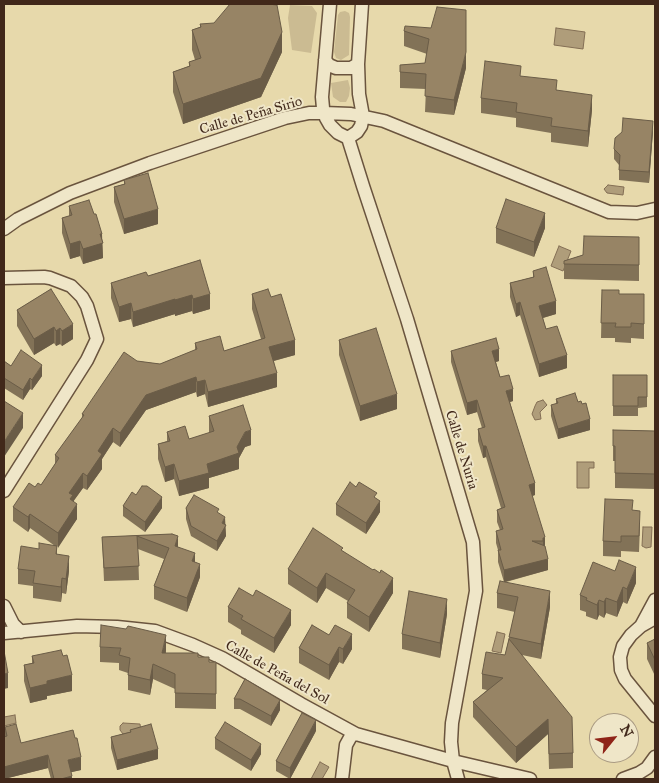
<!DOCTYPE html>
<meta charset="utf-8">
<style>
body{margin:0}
#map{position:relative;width:659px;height:783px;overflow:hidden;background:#e7d9ab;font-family:"IM FELL Great Primer",serif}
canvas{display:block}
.frame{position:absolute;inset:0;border:5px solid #41281a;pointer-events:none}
.north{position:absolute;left:589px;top:713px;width:50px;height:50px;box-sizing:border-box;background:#efe6c8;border:1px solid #a99a82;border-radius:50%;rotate:61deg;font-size:14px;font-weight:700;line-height:20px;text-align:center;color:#41281a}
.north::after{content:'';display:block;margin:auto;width:18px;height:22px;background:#8f2418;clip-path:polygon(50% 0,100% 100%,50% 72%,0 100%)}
</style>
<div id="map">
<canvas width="659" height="783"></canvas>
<div class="frame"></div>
<div class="north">N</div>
</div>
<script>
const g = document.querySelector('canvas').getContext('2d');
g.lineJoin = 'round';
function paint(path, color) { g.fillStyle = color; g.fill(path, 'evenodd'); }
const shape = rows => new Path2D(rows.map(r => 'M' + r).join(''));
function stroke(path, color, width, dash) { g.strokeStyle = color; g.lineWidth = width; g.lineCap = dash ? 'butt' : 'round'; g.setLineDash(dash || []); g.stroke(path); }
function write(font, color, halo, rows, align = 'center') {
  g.font = font + ' "IM FELL Great Primer",serif'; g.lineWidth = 4; g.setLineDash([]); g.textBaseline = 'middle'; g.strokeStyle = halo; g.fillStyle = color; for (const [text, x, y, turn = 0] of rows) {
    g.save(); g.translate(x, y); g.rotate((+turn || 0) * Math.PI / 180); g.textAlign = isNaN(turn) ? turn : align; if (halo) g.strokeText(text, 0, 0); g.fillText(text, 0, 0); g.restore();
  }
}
paint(shape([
 [290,5,312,6,317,13,311,53,292,50,288,18],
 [345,11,349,13,350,17,349,55,341,60,336,58,334,52,338,15,340,12],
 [348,80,350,88,349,96,346,102,340,102,333,97,331,83]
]), '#cbbb92');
const water = shape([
 [556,28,585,32,583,49,554,45,556,28],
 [608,185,624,187,623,195,607,193,604,189,608,185],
 [559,246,571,251,563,271,551,266,559,246],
 [543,400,547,405,540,412,541,419,535,420,532,414,535,406,537,402,543,400],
 [577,462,594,462,594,468,589,468,589,488,577,488,577,462],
 [643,527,652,527,651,547,646,548,642,546,643,527],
 [497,632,505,634,501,653,492,651,497,632],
 [15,715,16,723,4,726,4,717,15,715],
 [123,723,140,724,141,731,123,734,120,730,120,726,123,723],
 [320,762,329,767,322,779,311,779,320,762]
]);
paint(water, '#af9d7a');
stroke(water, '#836e54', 1);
const street = shape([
 [330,4,322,97,323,108,326,118,330,125,338,133,348,138,357,132,361,126,363,116,359,94,358,64,362,4],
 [325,60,329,65,336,68,351,68,358,64],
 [348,138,363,186,407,319,473,542,476,591,452,723,451,742,453,761,458,779],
 [4,229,18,219,70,193,150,163,285,118,309,113,324,113,351,114,384,121,609,212,637,213,655,209],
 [4,278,44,277,50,278,71,286,82,297,87,306,97,339,87,360,4,491],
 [4,606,13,624,21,632],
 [655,618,641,626,631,635,623,646,620,657,621,670,625,679,655,716],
 [641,626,655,600],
 [4,633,77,626,117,627,155,631,193,645,222,658,301,704,356,734,453,761,530,779],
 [342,779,346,745,351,736,356,734],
 [623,779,639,773,647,768,655,757]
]);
stroke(street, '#6a543e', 15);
stroke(street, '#efe6c8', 12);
paint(shape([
 [200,24,282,52,261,97,183,124,173,92,173,72,189,66,189,62,195,60,192,50,192,30,200,27],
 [431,28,466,68,454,115,425,112,426,89,400,88,400,65,425,63,427,54,404,46,404,31],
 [521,76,557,90,592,110,588,147,551,142,551,133,516,127,516,118,481,113,481,98],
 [653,131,649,183,619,180,619,165,614,159,614,149],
 [124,180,158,224,124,234,114,202,114,187,124,184],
 [69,206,102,240,103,258,83,264,80,256,70,259,62,233,62,218,69,216],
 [496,228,545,228,534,257,496,243],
 [639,237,639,281,564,279,564,261,583,255],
 [200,260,210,309,193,314,192,311,175,316,175,314,133,327,131,319,119,322,111,298,111,283,148,276],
 [533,271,556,314,543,318,546,329,567,368,539,377,520,315,516,317,510,297,510,283,533,277],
 [51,289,73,339,62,346,60,344,56,346,54,343,34,355,17,326,17,310],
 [602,290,619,294,644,294,644,339,631,338,631,343,615,342,615,338,601,338],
 [252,294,271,297,295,355,274,361,277,387,208,407,205,394,197,397,196,392,146,410,120,447,113,442,102,459,102,469,87,490,83,488,73,501,77,519,57,547,57,554,69,571,66,594,62,593,61,602,33,598,33,586,18,584,18,569,39,549,55,546,30,528,28,532,13,521,13,507,35,487,41,485,55,464,55,455,82,418,82,414,137,361,160,364,195,350,195,343,224,351,261,339,252,309],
 [339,340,397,409,360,421,339,355],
 [451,351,499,361,496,362,500,377,513,401,510,402,535,495,532,496,545,547,548,570,506,582,550,607,541,659,522,655,573,753,573,768,549,769,548,734,516,763,473,717,473,702,487,690,482,689,482,674,505,655,515,612,497,608,497,593,504,582,498,562,498,550,496,543,496,531,500,530,497,522,497,510,501,508,486,457,483,458,478,441,478,429,482,428,477,412,467,415,451,362],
 [4,361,11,366,42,376,32,390,30,389,23,400,4,388],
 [613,375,647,375,647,407,638,408,638,416,613,416],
 [556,399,578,402,590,430,558,439,551,416,551,405,556,404],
 [209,416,251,445,245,447,239,458,239,469,209,478,209,488,179,496,174,479,165,482,158,459,158,444,167,441,167,432,189,439,209,433],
 [613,430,655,431,655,489,615,488,615,461,613,461],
 [136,495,162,508,145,532,123,516,123,506],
 [377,499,380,512,366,534,336,515,336,504],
 [186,508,225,525,226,536,217,551,191,536,186,519],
 [633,510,640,526,639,552,621,551,621,557,603,556,603,541],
 [172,534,178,547,195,562,200,577,187,612,154,599,154,586,164,559,138,549,139,580,104,581,102,537],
 [343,551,393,593,369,632,347,618,347,603,348,601,326,588,317,603,288,584,288,569],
 [636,583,627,604,623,602,617,617,606,613,604,618,599,615,597,620,586,616,586,612,580,610,580,595],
 [228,607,291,625,274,653,241,634,241,630,228,622],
 [447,614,440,658,402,649,402,634],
 [312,625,352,649,343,664,339,662,329,680,299,663,299,648],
 [655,639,655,676,647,659,647,643],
 [100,647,166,650,166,653,198,657,209,662,216,662,216,709,175,708,175,689,153,679,150,695,128,690,128,673,119,670,119,663,100,662],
 [32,656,63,656,72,691,47,696,47,699,30,703,24,681,24,665,32,663],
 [245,679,280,710,271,726,240,709,234,709,234,699],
 [5,727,21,743,81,770,71,772,72,779,51,779,48,768,4,779],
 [130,730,158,759,117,770,111,748,111,737,130,732],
 [316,731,290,779,276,771,276,761],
 [215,738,261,754,251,771,215,749]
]), '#827257');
paint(shape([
 [282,32,282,52,261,97,183,124,183,104],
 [466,52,466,68,454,115,454,100],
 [592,95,592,110,588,147,588,131],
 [653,121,653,131,649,183,649,172],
 [158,209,158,224,124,234,124,219],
 [545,213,545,228,534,257,534,242],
 [100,234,102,234,103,258,83,264,83,249],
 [80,241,80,256,70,259,70,244],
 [210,294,210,309,193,314,193,299],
 [192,295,192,311,175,316,175,300],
 [175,299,175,314,133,327,133,312],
 [556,301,556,314,539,319,539,306],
 [520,302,520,315,516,317,516,304],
 [131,303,131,319,119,322,119,307],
 [73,324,73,339,62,346,62,331],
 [54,327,54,343,34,355,34,339],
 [60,328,60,344,56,346,56,331],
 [295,340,295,355,269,362,269,347],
 [499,349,499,361,492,363,492,351],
 [567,355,567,368,539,377,539,364],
 [42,365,42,376,32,390,32,380],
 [277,373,277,387,208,407,208,392],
 [196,377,196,392,146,410,120,447,120,433,146,395],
 [30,378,30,389,23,400,23,390],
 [205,380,205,394,197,397,197,382],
 [513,389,513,401,506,403,506,391],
 [397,394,397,409,360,421,360,406],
 [477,400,477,412,467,415,467,403],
 [23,413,23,428,4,457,4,442],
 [590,419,590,430,558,439,558,429],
 [113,428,113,442,102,459,102,469,87,490,87,476,98,451],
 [251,430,251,445,245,447,239,458,239,469,209,478,209,488,179,496,179,481,237,447,245,432],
 [483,446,486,446,486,457,483,458],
 [174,464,174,479,165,482,165,467],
 [83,473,83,488,73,502,73,510,69,493],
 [535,483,535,495,529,497,529,485],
 [162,497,162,508,145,532,145,522],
 [380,501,380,512,366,534,366,523],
 [77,504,77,519,58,548,58,533],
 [30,514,30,528,28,532,28,517],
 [225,517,226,536,217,551,217,541,222,523],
 [178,536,178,550,175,546],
 [545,537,545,549,543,550,543,538],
 [195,553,195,566,192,561],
 [69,556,69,571,66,594,66,579],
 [548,559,548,570,504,582,504,570],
 [200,564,200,577,187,612,187,598],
 [636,567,636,583,627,604,627,589],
 [326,573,326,588,317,603,317,588],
 [62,578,62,593,61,602,61,587],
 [393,578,393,593,369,632,369,617],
 [623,587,623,602,617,617,617,602],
 [550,591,550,607,541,659,541,644],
 [606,598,606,613,604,618,604,602],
 [447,599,447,614,440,658,440,643],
 [599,600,599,615,597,620,597,605],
 [291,610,291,625,274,653,274,638],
 [352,634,352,649,343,664,343,649],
 [166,635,166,650,162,668,162,653],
 [339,647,339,662,329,680,329,665],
 [153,664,153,679,150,695,150,680],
 [8,673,8,688,4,689,4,674],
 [72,675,72,691,47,696,47,699,30,703,30,688,47,681],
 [280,700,280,710,271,726,271,716],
 [548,719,548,734,516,763,516,747],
 [316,720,316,731,290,779,290,768],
 [261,744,261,754,251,771,251,760],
 [158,749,158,759,117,770,117,760],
 [48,755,48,768,4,779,4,767],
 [81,757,81,770,68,773,68,760],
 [72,776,72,779,61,779]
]), '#6a5c47');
const building = shape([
 [230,4,268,4,277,5,282,32,261,78,183,104,173,72,190,66,189,62,201,58,192,30,201,27,200,24,214,23,230,4],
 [437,7,466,10,466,52,454,100,425,96,426,74,400,72,400,65,425,63,429,39,404,31,405,26,431,28,437,7],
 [485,61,521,66,520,76,557,80,556,90,592,95,588,131,551,126,552,118,516,112,517,103,481,98,485,61],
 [623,118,653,121,649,172,619,170,620,155,614,149,615,138,622,132,623,118],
 [148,173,158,209,124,219,114,187,125,184,124,180,148,173],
 [506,199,545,213,534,242,496,228,506,199],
 [89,200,94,214,96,214,102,234,100,234,103,243,83,249,80,241,70,244,62,218,72,215,69,206,89,200],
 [584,236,639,237,639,265,564,264,564,261,583,255,584,236],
 [200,260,210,294,193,299,192,295,175,300,175,299,133,312,131,303,119,307,111,283,146,272,148,276,200,260],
 [546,267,556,301,539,306,546,329,557,326,567,355,539,364,520,302,516,304,510,283,534,277,533,271,546,267],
 [51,289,73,324,62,331,60,328,56,331,54,327,34,339,17,310,51,289],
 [268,289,271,297,281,294,295,340,269,347,277,373,208,392,205,380,197,382,196,377,146,395,120,433,113,428,98,451,102,454,87,476,83,473,69,493,73,495,70,499,77,504,58,533,30,514,28,517,13,507,29,483,35,487,38,483,41,485,59,458,55,455,84,415,82,414,124,352,137,361,160,364,197,349,195,343,220,336,224,351,265,338,252,294,268,289],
 [602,290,619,290,619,294,644,294,644,324,631,323,631,327,615,327,616,323,601,323,602,290],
 [376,328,397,394,360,406,339,340,376,328],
 [496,338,499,349,492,351,500,377,509,375,513,389,506,391,535,483,529,485,545,537,543,538,543,541,532,541,545,546,548,559,504,570,498,550,501,550,496,531,503,529,497,510,505,507,486,446,483,446,478,429,485,427,477,400,467,403,451,351,496,338],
 [21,350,42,365,32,380,30,378,23,390,4,378,4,361,11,366,21,350],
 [613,375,647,375,647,397,638,397,638,406,613,406,613,375],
 [575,393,578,402,581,401,582,404,586,403,590,419,558,429,551,405,558,403,556,399,575,393],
 [4,401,23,413,4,442,4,401],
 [243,405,251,430,245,432,237,447,239,453,207,464,209,473,179,481,174,464,165,467,158,444,170,441,167,432,185,426,189,439,214,431,209,416,243,405],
 [613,430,655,431,655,474,615,473,615,446,613,446,613,430],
 [350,482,356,487,359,482,377,493,374,497,380,501,366,523,336,504,350,482],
 [142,486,147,486,162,497,145,522,123,506,132,492,136,495,142,486],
 [194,495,219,509,217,512,225,517,222,523,226,525,217,541,191,526,186,508,194,495],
 [605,499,633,500,632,510,640,511,639,536,621,536,621,542,603,541,605,499],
 [313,528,343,548,341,550,373,570,374,569,380,573,381,570,393,578,369,617,347,603,355,590,326,573,317,588,288,569,313,528],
 [172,534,178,536,175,546,195,553,192,561,200,564,187,598,154,586,169,548,137,536,139,566,104,568,102,537,172,534],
 [39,543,57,546,56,554,69,556,66,579,62,578,61,587,33,583,35,571,18,569,21,546,39,549,39,543],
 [619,560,636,567,627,589,623,587,617,602,606,598,604,602,599,600,597,605,586,600,587,598,580,595,593,562,615,571,619,560],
 [500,581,550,591,541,644,509,637,518,597,497,593,500,581],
 [239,588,253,596,256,590,291,610,274,638,241,619,243,616,228,607,239,588],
 [409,591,447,599,440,643,402,634,409,591],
 [101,625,126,629,128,626,166,635,162,653,198,653,198,657,209,657,209,662,216,662,216,694,175,693,175,674,153,664,150,680,128,675,130,658,119,655,121,648,100,647,101,625],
 [312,625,329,635,335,625,352,634,343,649,339,647,329,665,299,648,312,625],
 [509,639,572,717,573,753,549,754,548,719,516,747,473,702,503,678,482,674,486,652,505,655,509,639],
 [655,639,655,660,647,643,655,639],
 [61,650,63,656,67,655,72,675,47,681,47,684,30,688,24,665,34,663,32,656,61,650],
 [4,651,8,673,4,674,4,651],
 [245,679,280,700,271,716,240,699,234,699,245,679],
 [302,713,316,720,290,768,276,761,302,713],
 [225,722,261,744,251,760,215,738,225,722],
 [16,724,21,743,73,730,75,738,77,738,81,757,68,760,72,776,61,779,54,779,48,755,4,767,4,737,7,736,5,727,16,724],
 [151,724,158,749,117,760,111,737,131,732,130,730,151,724]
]);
paint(building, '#978465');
stroke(building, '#6a5c47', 1);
write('14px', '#41281a', '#efe6c8', [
 ["Calle de Peña Sirio",251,116,-16],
 ["Calle de Nuria",461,450,73],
 ["Calle de Peña del Sol",277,673,29]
]);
</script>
